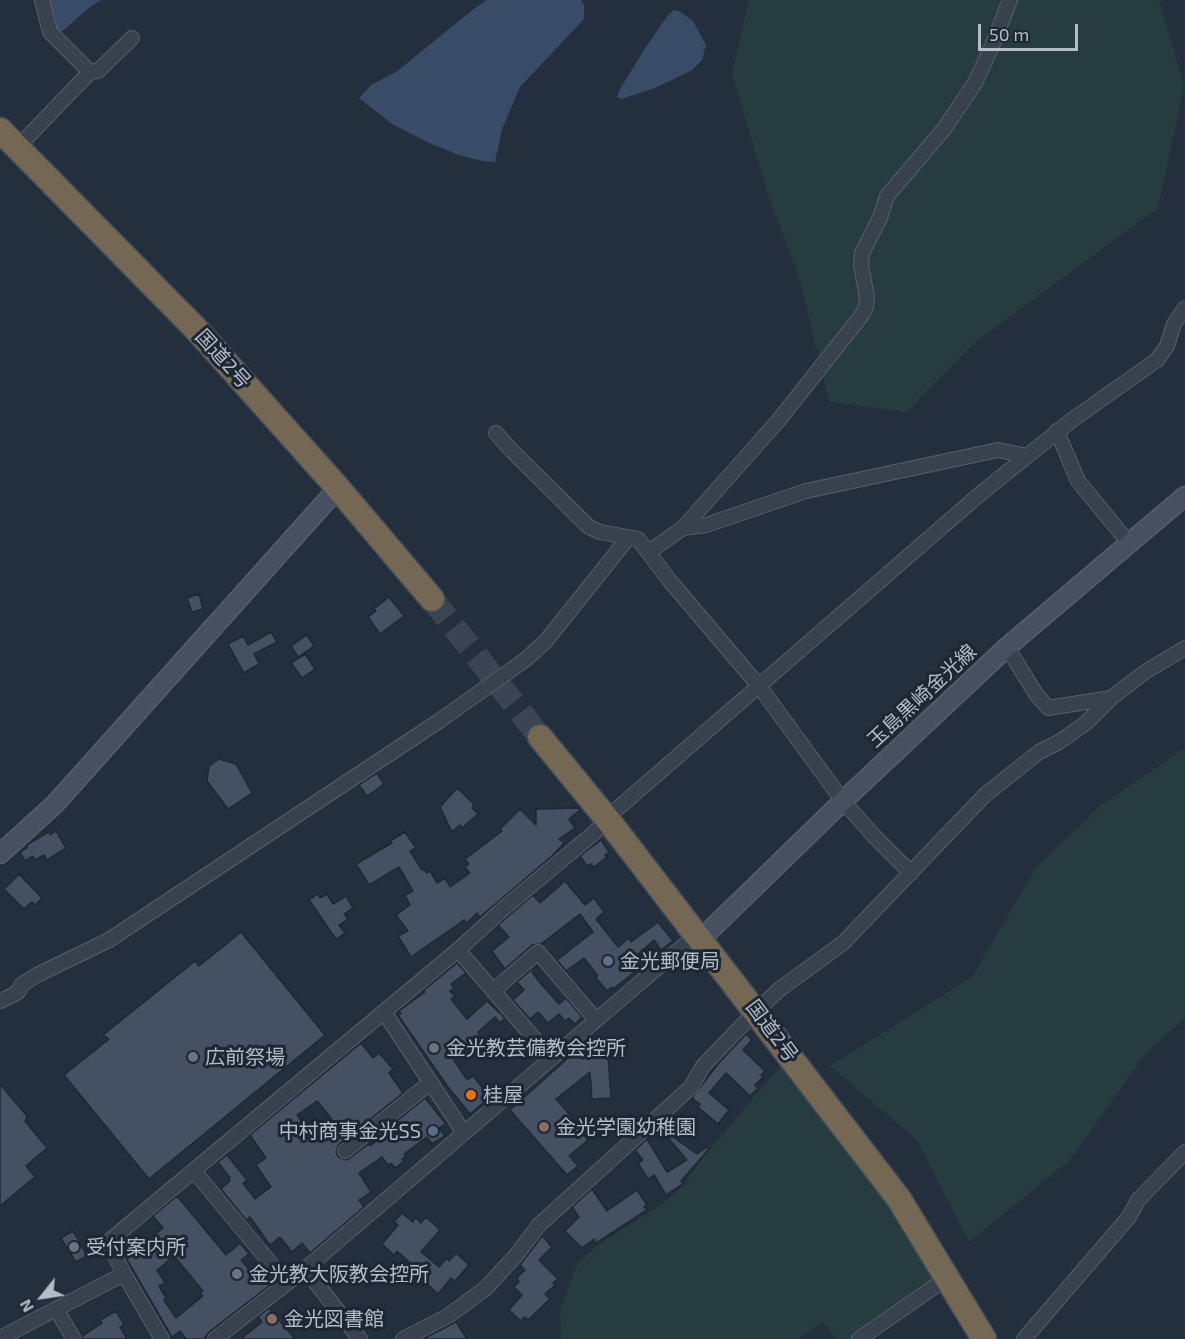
<!DOCTYPE html>
<meta charset="utf-8">
<style>
body{margin:0}
#map{position:relative;width:1185px;height:1339px;overflow:hidden;background:#242f3e;font-family:"Exo 2",sans-serif}
canvas{display:block}
.north{position:absolute;left:12px;top:1267px;width:60px;height:60px;-webkit-text-stroke:4px #1d2633;paint-order:stroke;rotate:240deg;font-size:16px;font-weight:700;line-height:24px;text-align:center;color:#b4bcc9}
.north::after{content:'';display:block;margin:auto;width:21px;height:27px;background:#b4bcc9;clip-path:polygon(50% 0,100% 100%,50% 72%,0 100%)}
.scale{position:absolute;left:978px;top:24px;width:100px;height:27px;box-sizing:border-box;border:3px solid #b4bcc9;border-top:0;padding-left:8px;font-size:18px;line-height:21px;white-space:nowrap;color:#b4bcc9;-webkit-text-stroke:4px #1d2633;paint-order:stroke}
</style>
<div id="map">
<canvas width="1185" height="1339"></canvas>
<div class="north">N</div>
<div class="scale">50 m</div>
</div>
<script>
const g = document.querySelector('canvas').getContext('2d');
g.lineJoin = 'round';
function paint(path, color) { g.fillStyle = color; g.fill(path, 'evenodd'); }
const shape = rows => new Path2D(rows.map(r => 'M' + r).join(''));
function stroke(path, color, width, dash) { g.strokeStyle = color; g.lineWidth = width; g.lineCap = dash ? 'butt' : 'round'; g.setLineDash(dash || []); g.stroke(path); }
function write(font, color, halo, rows, align = 'center') {
  g.font = font + ' "Exo 2","Noto Sans JP",sans-serif'; g.lineWidth = 6; g.setLineDash([]); g.textBaseline = 'middle'; g.strokeStyle = halo; g.fillStyle = color; for (const [text, x, y, turn = 0] of rows) {
    g.save(); g.translate(x, y); g.rotate((+turn || 0) * Math.PI / 180); g.textAlign = isNaN(turn) ? turn : align; if (halo) g.strokeText(text, 0, 0); g.fillText(text, 0, 0); g.restore();
  }
}
paint(shape([
 [749,0,1159,0,1184,86,1158,208,974,343,907,412,829,402,800,280,769,198,732,74],
 [1185,748,1185,1018,1146,1053,1070,1160,969,1242,917,1140,830,1066,972,977,1036,868,1100,806],
 [781,1065,882,1197,922,1260,934,1282,851,1339,836,1339,823,1322,797,1339,561,1339,560,1312,577,1264,595,1247,659,1206,686,1184,689,1177,706,1154]
]), '#263c3f');
paint(shape([
 [47,0,101,0,90,7,64,30,59,32,55,30],
 [487,0,581,0,584,5,584,19,520,87,502,129,495,162,483,161,459,155,429,143,392,124,359,98,371,85,396,72,475,8],
 [674,10,679,11,693,21,706,45,702,60,692,70,655,88,621,99,617,97,620,89,642,53,668,15]
]), '#394c67');
const building = shape([
 [199,594,203,609,192,612,187,598,199,594],
 [389,597,404,616,380,634,368,617,376,611,374,609,389,597],
 [271,632,277,642,254,654,259,664,244,673,228,644,243,636,248,645,271,632],
 [307,635,314,646,298,657,291,646,307,635],
 [305,654,315,669,302,678,291,663,305,654],
 [219,759,236,764,252,793,228,809,207,781,209,766,219,759],
 [377,773,384,784,367,796,359,785,377,773],
 [457,788,474,804,472,808,478,814,462,828,460,825,452,832,440,807,457,788],
 [580,808,581,809,569,819,575,828,559,839,564,843,552,856,480,917,477,913,467,923,464,920,411,957,398,936,408,931,396,915,410,905,405,895,413,891,399,867,369,885,356,864,392,843,390,841,405,832,416,848,410,851,422,870,424,869,427,873,430,871,437,883,445,878,450,887,470,873,465,867,469,864,465,859,502,831,500,829,520,809,536,825,536,809,580,808],
 [50,831,50,835,56,831,66,848,47,860,44,855,35,860,33,856,25,861,20,852,27,848,27,845,50,831],
 [601,840,609,852,605,855,607,857,594,867,591,864,587,866,580,856,601,840],
 [19,874,42,898,35,905,32,902,24,909,4,889,19,874],
 [565,881,585,905,594,898,604,912,596,919,618,947,629,938,631,942,658,922,673,941,661,950,654,940,630,961,637,970,613,989,612,987,607,991,596,978,598,976,584,958,566,971,557,960,593,932,580,914,541,944,532,945,505,969,492,951,509,937,498,925,533,895,540,903,565,881],
 [318,894,320,898,327,894,333,904,346,896,353,908,344,914,348,919,339,925,345,933,336,939,309,900,318,894],
 [241,932,325,1035,149,1179,64,1075,109,1039,103,1035,195,961,199,966,241,932],
 [457,963,466,973,451,984,454,988,450,991,455,996,451,999,467,1019,487,1001,505,1018,500,1023,495,1017,478,1032,480,1035,452,1057,467,1080,473,1076,490,1097,470,1114,448,1087,398,1015,401,1014,399,1011,425,992,423,991,457,963],
 [537,965,538,966,532,972,541,984,559,1004,566,998,582,1017,575,1024,569,1018,565,1021,559,1014,548,1023,538,1012,530,1019,513,1000,524,990,517,982,537,965],
 [746,1034,752,1040,743,1050,765,1071,761,1075,763,1077,755,1085,758,1088,750,1096,726,1073,709,1093,729,1110,718,1124,698,1107,700,1104,692,1098,718,1064,746,1034],
 [361,1043,373,1058,379,1053,393,1069,389,1073,403,1093,339,1144,336,1152,338,1157,347,1160,369,1144,370,1146,394,1127,392,1125,425,1098,446,1124,439,1128,445,1136,432,1144,427,1137,404,1154,406,1157,402,1159,404,1161,395,1168,391,1163,388,1165,382,1157,359,1173,371,1192,359,1200,364,1207,310,1253,302,1243,292,1252,280,1237,270,1245,250,1217,246,1220,221,1189,230,1181,229,1179,230,1178,218,1162,227,1155,247,1180,243,1183,255,1199,271,1187,256,1165,266,1158,250,1135,361,1043],
 [317,1101,332,1119,311,1134,297,1115,317,1101],
 [608,1055,611,1098,592,1099,590,1072,556,1099,583,1130,581,1132,588,1140,569,1156,578,1166,567,1175,510,1110,568,1058,608,1055],
 [0,1084,27,1116,25,1121,47,1148,26,1166,35,1177,0,1206,0,1084],
 [672,1136,697,1154,707,1147,709,1149,681,1181,683,1184,666,1195,654,1175,648,1179,638,1163,643,1160,635,1150,647,1139,667,1172,687,1160,669,1139,672,1136],
 [592,1189,607,1211,637,1190,647,1205,644,1207,647,1210,596,1243,594,1239,582,1248,565,1231,579,1217,572,1207,592,1189],
 [177,1196,226,1255,240,1243,249,1254,241,1260,256,1278,265,1270,274,1282,209,1332,204,1339,186,1339,180,1331,172,1337,126,1258,131,1254,127,1248,136,1243,139,1248,163,1228,153,1216,177,1196],
 [174,1256,203,1291,200,1293,203,1296,176,1318,164,1300,166,1298,159,1286,165,1283,157,1270,174,1256],
 [402,1213,413,1222,415,1217,421,1223,426,1217,440,1230,421,1252,439,1267,447,1258,449,1261,456,1253,469,1265,455,1281,451,1278,438,1294,411,1269,414,1266,397,1251,394,1255,382,1244,398,1225,394,1222,402,1213],
 [73,1231,87,1256,76,1262,61,1238,73,1231],
 [542,1236,552,1247,539,1260,558,1279,553,1283,555,1285,545,1294,550,1299,528,1320,525,1317,521,1321,509,1310,522,1295,514,1287,519,1282,517,1278,525,1270,520,1265,542,1236],
 [269,1308,295,1339,241,1339,262,1322,258,1317,269,1308],
 [116,1311,124,1325,120,1327,127,1339,83,1339,82,1336,102,1323,100,1320,116,1311],
 [456,1322,467,1339,423,1339,452,1324,456,1322]
]);
paint(building, '#455162');
stroke(building, '#1f2835', 1.5);
stroke(shape([
 [432,599,540,737]
]), '#3a4453', 24, [24, 12]);
const street = shape([
 [90,72,98,71,132,38],
 [17,148,90,72,50,32,42,0],
 [1057,431,1078,481,1129,543],
 [496,433,511,450,589,527,600,532,638,539,670,581,759,686,843,801,874,836,911,873],
 [683,528,706,525,806,491,998,450,1027,456],
 [649,552,683,528,778,421,862,315,866,307,867,297,861,265,862,253,880,218,887,196,944,129,975,83,992,46,1010,0],
 [1007,647,1036,694,1048,708,1111,698],
 [458,950,551,1058],
 [493,991,538,952,596,1020],
 [0,1001,13,995,19,991,21,985,37,975,109,940,439,721,525,660,545,642,628,538],
 [384,1012,464,1133],
 [345,1151,431,1082],
 [194,1171,287,1283],
 [305,1269,360,1339],
 [56,1309,74,1339],
 [0,1338,124,1274],
 [162,1339,124,1274,108,1242,458,950,504,908,594,833,617,809,980,494,1072,420,1157,360,1167,346,1174,324,1185,308],
 [215,1339,305,1269,683,946,700,940],
 [403,1339,448,1316,486,1288,518,1253,539,1225,691,1087,703,1066,756,1011,780,989,843,943,985,795,1039,752,1059,742,1086,723,1111,698,1145,672,1185,648],
 [859,1339,947,1278],
 [1024,1339,1129,1217,1138,1200,1185,1152]
]);
const secondary = shape([
 [0,854,55,804,338,488],
 [700,940,843,801,1007,647,1185,496]
]);
const highway = shape([
 [0,130,197,330,338,488,432,599],
 [540,737,608,820,899,1199,984,1339]
]);
stroke(street, '#565f6c', 16);
stroke(secondary, '#565f6c', 21);
stroke(highway, '#434c59', 27);
stroke(street, '#38414e', 14);
stroke(secondary, '#465061', 18);
stroke(highway, '#746855', 24);
for (const [x, y, r, color] of [
 [608,961,6,"#5c6f8a"],
 [434,1048,6,"#6b7280"],
 [193,1057,6,"#6b7280"],
 [471,1095,6,"#e8710a"],
 [544,1127,6,"#8d6e63"],
 [433,1131,6,"#5c6f8a"],
 [74,1247,6,"#6b7280"],
 [237,1274,6,"#6b7280"],
 [272,1319,6,"#8d6e63"]
]) { const dot = new Path2D(); dot.arc(x, y, r, 0, 2 * Math.PI); g.fillStyle = color; g.fill(dot); stroke(dot, '#1d2633', 2); }
write('20px', '#b4bcc9', '#1d2633', [
 ["国道2号",223,359,48],
 ["玉島黒崎金光線",922,696,-43],
 ["国道2号",772,1031,53]
]);
write('20px', '#b4bcc9', '#1d2633', [
 ["金光郵便局",620,961],
 ["金光教芸備教会控所",446,1048],
 ["広前祭場",205,1057],
 ["桂屋",483,1095],
 ["金光学園幼稚園",556,1127],
 ["中村商事金光SS",421,1131,"right"],
 ["受付案内所",86,1247],
 ["金光教大阪教会控所",249,1274],
 ["金光図書館",284,1319]
], 'left');
</script>
